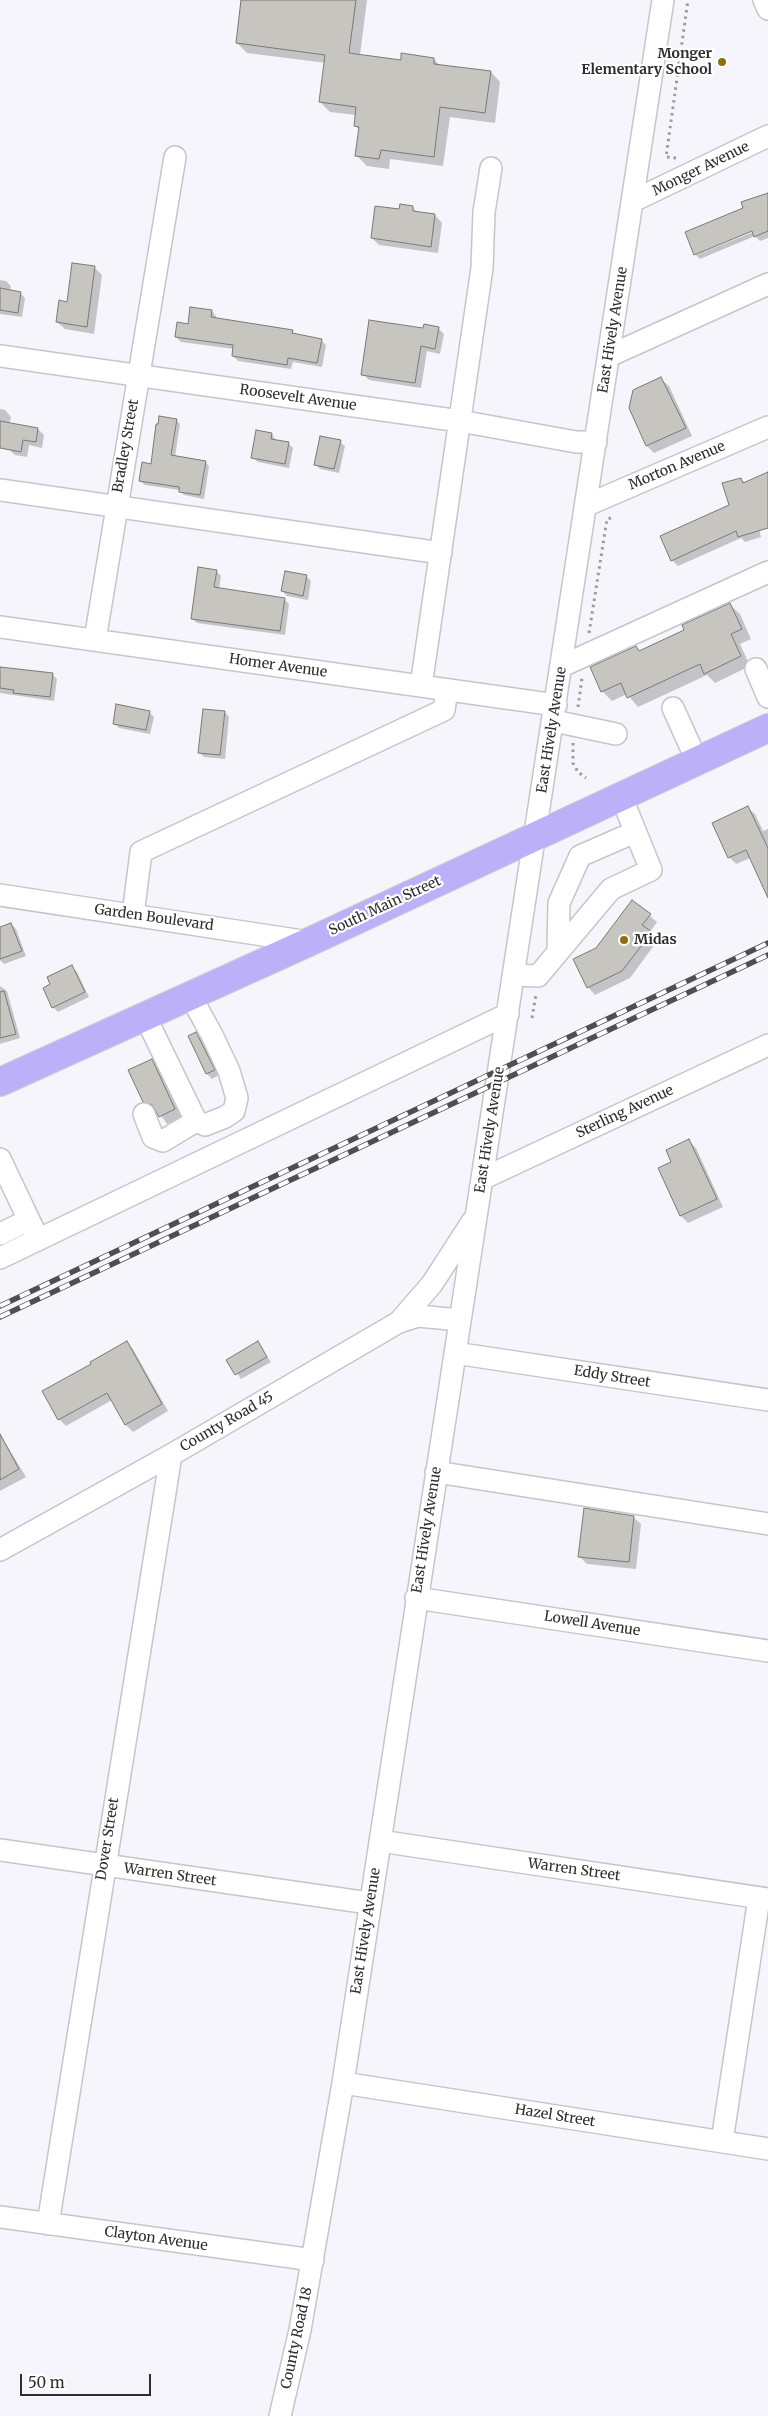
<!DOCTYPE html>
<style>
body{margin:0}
#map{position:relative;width:768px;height:2416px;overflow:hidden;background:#f5f5fb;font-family:Merriweather,serif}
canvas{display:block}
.scale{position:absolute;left:20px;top:2374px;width:131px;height:22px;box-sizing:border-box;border:2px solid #2e2e30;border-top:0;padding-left:6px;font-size:15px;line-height:18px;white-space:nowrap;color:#2e2e30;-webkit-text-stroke:4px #fff;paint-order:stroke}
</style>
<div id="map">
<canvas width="768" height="2416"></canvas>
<div class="scale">50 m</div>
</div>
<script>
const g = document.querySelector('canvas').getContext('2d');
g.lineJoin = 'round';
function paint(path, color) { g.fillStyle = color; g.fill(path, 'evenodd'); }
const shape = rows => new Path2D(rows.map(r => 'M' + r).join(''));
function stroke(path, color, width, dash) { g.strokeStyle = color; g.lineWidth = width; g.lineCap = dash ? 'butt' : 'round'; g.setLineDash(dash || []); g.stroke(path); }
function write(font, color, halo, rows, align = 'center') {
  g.font = font + ' Merriweather,serif'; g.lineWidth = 4.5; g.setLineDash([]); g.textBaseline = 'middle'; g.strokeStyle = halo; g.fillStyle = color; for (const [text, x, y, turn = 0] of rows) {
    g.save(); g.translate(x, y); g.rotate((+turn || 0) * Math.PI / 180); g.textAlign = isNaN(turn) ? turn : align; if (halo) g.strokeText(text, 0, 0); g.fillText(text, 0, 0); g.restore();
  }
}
paint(shape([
 [243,0,367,0,360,55,402,61,434,59,440,66,491,72,500,82,495,123,450,117,443,166,390,159,389,169,367,166,357,156,360,130,355,126,356,115,330,112,320,102,326,63,247,53,237,43],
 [768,194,768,238,760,241,755,236,700,259,696,255,758,230,757,228,695,254,686,232,745,208,743,203],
 [412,207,418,213,435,215,442,223,438,253,379,245,372,238,400,211],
 [95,268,102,275,94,334,65,329,57,322,68,303],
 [0,280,6,281,11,286,10,291,20,293,25,298,22,317,0,314],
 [212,311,216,316,216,319,292,331,297,335,321,340,326,345,322,367,293,362,291,369,238,361,233,356,234,349,181,342,176,337,189,325],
 [438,328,444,334,440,354,427,351,421,388,369,380,363,374,424,329],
 [661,379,669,386,692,436,654,453,647,446],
 [0,409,5,410,11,417,9,424,38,429,44,435,42,448,29,445,27,457,15,455,0,441],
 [176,420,180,424,175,457,205,462,209,466,204,499,184,495,179,490,145,485,140,481],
 [257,432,272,434,276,441,288,443,293,448,289,468,258,462,253,458],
 [340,442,345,446,339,473,320,469,315,464],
 [768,473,768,511,756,516,761,537,745,542,741,538,678,566,672,560,730,505,741,479,745,483],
 [216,571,221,576,219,589,284,599,289,604,285,635,197,623,192,618],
 [306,576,311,581,308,600,287,596,282,591],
 [730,605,740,614,751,639,740,644,750,666,715,683,707,675,638,707,627,694,612,701,602,691,636,647,640,652,686,631],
 [0,667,52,674,57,679,54,701,0,693],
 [149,712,154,717,150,734,119,728,114,723],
 [225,712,229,717,225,759,204,757,199,752],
 [748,808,755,814,763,831,768,829,768,889,750,858,736,864,729,857],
 [633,902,657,922,650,932,658,940,630,978,595,995,588,987,596,949],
 [11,924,16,929,26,956,4,964,0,960,0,928],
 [72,967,77,972,89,997,58,1012,53,1007,52,985],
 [0,986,7,991,20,1038,0,1044],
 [196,1034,201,1038,219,1075,212,1079,207,1074,190,1037],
 [152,1060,159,1068,182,1117,167,1124,157,1110,152,1109,144,1101],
 [689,1141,696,1148,723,1207,688,1223,681,1216,659,1169,672,1163],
 [127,1342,133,1349,168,1411,133,1432,126,1425,112,1400,66,1426,59,1419,93,1365],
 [258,1343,271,1362,241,1379,228,1360],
 [0,1434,26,1477,0,1491],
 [633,1517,641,1524,636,1569,587,1564,580,1557]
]), '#0003');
const building = shape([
 [241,0,356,0,349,53,401,60,401,53,434,58,434,64,491,71,485,113,440,107,434,157,381,150,379,159,355,156,359,127,354,126,356,107,319,102,325,55,236,43,241,0],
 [768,193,768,231,754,237,752,231,694,255,685,232,743,208,741,202,768,193],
 [400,204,413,206,413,211,435,214,431,247,371,238,375,206,399,209,400,204],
 [72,263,95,266,87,327,56,322,59,300,67,302,72,263],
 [0,288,21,292,18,313,0,310,0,288],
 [190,307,212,310,211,317,293,330,292,333,322,339,317,363,288,358,287,365,232,356,233,345,175,337,177,322,188,324,190,307],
 [369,320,423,328,424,324,439,327,435,349,421,346,415,383,361,375,369,320],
 [661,377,686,428,646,446,629,408,633,390,661,377],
 [159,416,177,419,171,455,206,461,200,495,179,492,179,487,139,481,142,462,151,464,156,424,158,424,159,416],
 [0,421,38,428,36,442,23,440,21,452,0,448,0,421],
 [256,430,272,433,271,439,289,442,285,464,251,458,256,430],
 [320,436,341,440,334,469,314,465,320,436],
 [768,472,768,528,738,537,736,531,671,561,660,536,729,505,722,483,741,478,743,483,768,472],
 [198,567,217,570,214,587,285,598,280,631,191,619,198,567],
 [285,571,307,575,303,596,281,591,285,571],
 [730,603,742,629,731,634,741,656,704,674,700,664,627,698,621,683,601,692,590,667,636,646,639,651,684,630,682,625,730,603],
 [0,667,53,673,50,697,13,693,14,690,0,688,0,667],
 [116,704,150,711,146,730,113,724,116,704],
 [203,709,225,711,220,755,198,753,203,709],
 [748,806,768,848,768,898,746,850,728,858,712,823,748,806],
 [632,900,651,914,642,925,652,932,622,971,587,988,573,959,596,948,632,900],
 [11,923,22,951,0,959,0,927,11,923],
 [72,965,85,992,52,1008,43,988,50,984,47,977,72,965],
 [4,991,16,1034,0,1038,0,992,4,991],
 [196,1032,215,1070,206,1074,188,1036,196,1032],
 [152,1059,175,1109,159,1117,152,1105,143,1102,128,1070,152,1059],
 [689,1139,717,1199,680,1216,658,1168,671,1162,666,1150,689,1139],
 [127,1341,162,1404,125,1425,107,1393,58,1420,42,1391,91,1364,90,1362,127,1341],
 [258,1341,267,1357,235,1375,226,1360,258,1341],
 [0,1434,19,1469,0,1480,0,1434],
 [584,1508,634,1516,629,1562,578,1557,584,1508]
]);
paint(building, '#c7c5bf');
stroke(building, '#7b7974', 1);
const minor = shape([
 [764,0,768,9],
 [633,201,768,136],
 [0,356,460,421,576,442,596,442],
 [609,356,768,284],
 [0,490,441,553],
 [587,505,768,427],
 [0,627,556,705],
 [95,640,175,157],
 [562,666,768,572],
 [756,669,768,697],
 [421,686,482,268,484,212,491,168],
 [673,708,697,761],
 [554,721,616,734],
 [0,895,309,942],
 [133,915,141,852,444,710,447,690],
 [558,950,559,903,580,856,635,832],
 [514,975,538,976,611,889,651,870,621,796],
 [145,1016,196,1121,205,1125,225,1117,234,1111,237,1098,229,1071,212,1035,190,995],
 [144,1114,153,1137,163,1141,196,1121],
 [0,1159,38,1239],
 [482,1179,768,1045],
 [0,1234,29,1220],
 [0,1258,508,1014],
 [399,1322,432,1284,472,1222],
 [455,1353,768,1400],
 [436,1472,768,1524],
 [0,1550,171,1455,399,1322,418,1316,460,1320],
 [416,1598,768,1651],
 [380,1841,768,1899],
 [0,1850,369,1903],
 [343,2083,768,2149],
 [722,2141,759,1898],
 [0,2217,313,2260],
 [48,2224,171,1455],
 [280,2416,300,2330,343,2083,663,0]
]);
const major = shape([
 [0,1082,309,942,768,728]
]);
stroke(minor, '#c5c5cb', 24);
stroke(major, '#d1d1d1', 30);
stroke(shape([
 [676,158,666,157,688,0],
 [589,633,607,519,611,518],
 [578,707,582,678],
 [573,743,573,763,578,772,586,778],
 [532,1018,536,994]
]), '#9c9ca0', 3, [2.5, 4]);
stroke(minor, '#fff', 21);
stroke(major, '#bcb1f8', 28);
const rail = shape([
 [0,1306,768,943],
 [0,1317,768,955]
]);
stroke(rail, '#4f4f51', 5.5);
stroke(rail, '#fff', 4, [11]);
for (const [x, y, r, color] of [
 [722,62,5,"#8d6e11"],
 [624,940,5,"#8d6e11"]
]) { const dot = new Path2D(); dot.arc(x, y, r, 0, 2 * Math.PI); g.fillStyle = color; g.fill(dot); stroke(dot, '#fff', 2); }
write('bold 14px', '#2e2e30', '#fff', [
 ["Monger",712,54],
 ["Elementary School",712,70],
 ["Midas",634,940,"left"]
], 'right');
write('14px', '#2e2e30', '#fff', [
 ["Monger Avenue",701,169,-26],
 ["East Hively Avenue",613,330,-81],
 ["Roosevelt Avenue",298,398,8],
 ["Bradley Street",126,446,-80],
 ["Morton Avenue",677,466,-23],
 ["Homer Avenue",278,666,8],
 ["East Hively Avenue",552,730,-81],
 ["South Main Street",385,906,-25],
 ["Garden Boulevard",154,918,8],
 ["Sterling Avenue",625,1112,-25],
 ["East Hively Avenue",490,1130,-81],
 ["Eddy Street",612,1377,9],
 ["County Road 45",227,1422,-30],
 ["East Hively Avenue",427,1530,-81],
 ["Lowell Avenue",592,1624,9],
 ["Dover Street",108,1839,-81],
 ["Warren Street",574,1870,8],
 ["Warren Street",170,1875,8],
 ["East Hively Avenue",366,1931,-81],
 ["Hazel Street",555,2116,9],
 ["Clayton Avenue",156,2239,8],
 ["County Road 18",297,2338,-78]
]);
</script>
